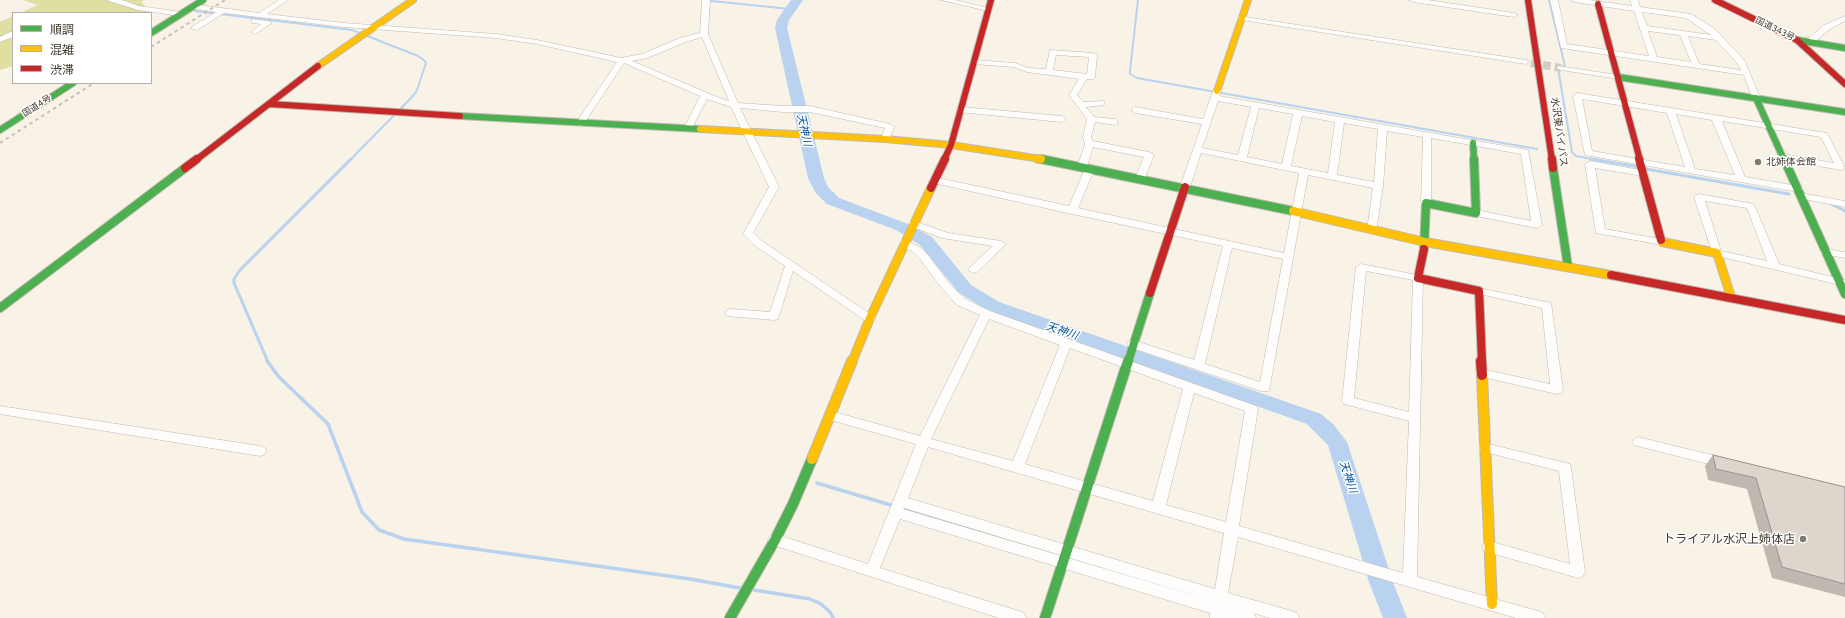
<!DOCTYPE html>
<meta charset="utf-8">
<style>
body{margin:0}
#map{position:relative;width:1845px;height:618px;overflow:hidden;background:#f8f2e7;font-family:Figtree,"Noto Sans JP",sans-serif}
canvas{display:block}
.legend{position:absolute;left:12px;top:12px;width:140px;height:72px;box-sizing:border-box;background:#fff;border:1px solid #b3b0ab;margin:0;padding:5px 7px;list-style:none;font-size:12px;color:#413a2e}
.legend li{display:flex;align-items:center;gap:8px;height:20px}
.legend b{width:20px;border:1px solid #b3b0ab}
</style>
<div id="map">
<canvas width="1845" height="618"></canvas>
<ul class="legend">
<li><b style="height:5px;background:#4caf50"></b>順調</li>
<li><b style="height:5px;background:#ffc107"></b>混雑</li>
<li><b style="height:5px;background:#c62828"></b>渋滞</li>
</ul>
</div>
<script>
const g = document.querySelector('canvas').getContext('2d');
g.lineJoin = 'round';
function paint(path, color) { g.fillStyle = color; g.fill(path, 'evenodd'); }
const shape = rows => new Path2D(rows.map(r => 'M' + r).join(''));
function stroke(path, color, width, dash) { g.strokeStyle = color; g.lineWidth = width; g.lineCap = dash ? 'butt' : 'round'; g.setLineDash(dash || []); g.stroke(path); }
function write(font, color, halo, rows, align = 'center') {
  g.font = font + ' Figtree,"Noto Sans JP",sans-serif'; g.lineWidth = 3; g.setLineDash([]); g.textBaseline = 'middle'; g.strokeStyle = halo; g.fillStyle = color; for (const [text, x, y, turn = 0] of rows) {
    g.save(); g.translate(x, y); g.rotate((+turn || 0) * Math.PI / 180); g.textAlign = isNaN(turn) ? turn : align; if (halo) g.strokeText(text, 0, 0); g.fillText(text, 0, 0); g.restore();
  }
}
paint(shape([
 [23,0,144,0,141,2,152,13,20,13,38,5],
 [13,16,13,66,0,70,0,22]
]), '#dfdfa2');
stroke(shape([
 [702,0,790,9],
 [1138,0,1130,71,1130,74,1137,78,1537,149],
 [1549,0,1565,66,1558,68,1572,152,1576,156,1596,160],
 [195,11,352,30,418,56,424,60,426,63,417,90,413,96,350,160]
]), '#b8d2ef', 2);
stroke(shape([
 [1591,159,1639,167],
 [1646,169,1789,194],
 [1831,204,1845,211],
 [268,362,234,283,234,279,240,270,351,159]
]), '#b8d2ef', 3);
stroke(shape([
 [267,361,279,377,328,424,362,512,379,530,404,539,690,579,740,588],
 [817,483,894,506],
 [900,508,1059,555],
 [1072,559,1209,600],
 [754,590,810,599,821,604,830,612,833,618]
]), '#b8d2ef', 3.5);
paint(shape([
 [791,0,803,0,789,20,787,28,824,178,828,187,839,198,908,224,932,237,971,285,999,302,1321,414,1334,425,1347,442,1393,582,1407,618,1383,618,1369,582,1328,445,1307,424,987,310,959,293,920,245,896,230,827,204,815,192,808,178,775,28,777,20,791,0]
]), '#b8d2ef');
stroke(shape([
 [1531,63,1561,68]
]), '#d3cdc2', 8, [8, 4]);
const street = shape([
 [106,0,122,0,139,6,181,12,185,14,181,16,138,10,106,0],
 [279,0,288,0,267,14,344,23,496,34,537,40,621,58,642,54,680,38,700,33,702,0,710,0,708,34,738,103,783,106,810,106,890,124,894,127,889,139,885,142,881,139,885,128,810,112,783,112,740,108,779,187,753,233,762,241,876,318,870,322,866,321,793,271,778,319,774,320,727,316,725,313,727,310,731,309,770,312,785,266,754,245,743,234,769,187,731,107,707,99,691,130,685,130,684,128,700,96,624,63,583,125,580,126,576,123,617,62,537,44,496,38,344,27,224,13,197,30,190,28,216,12,191,8,191,4,259,13,279,0],
 [702,37,729,101,717,97,632,61,647,58,686,42,702,37],
 [941,0,955,0,992,9,988,11,941,0],
 [1409,0,1428,0,1514,13,1518,15,1514,17,1413,2,1409,0],
 [1550,0,1558,0,1567,44,1649,56,1634,11,1574,2,1570,0,1589,0,1632,6,1630,0,1638,0,1640,7,1691,14,1714,28,1745,61,1760,98,1759,100,1753,100,1744,75,1561,48,1550,0],
 [1642,12,1686,18,1711,35,1647,26,1642,12],
 [1648,31,1680,35,1691,62,1657,57,1648,31],
 [1688,36,1716,40,1738,64,1741,70,1699,64,1688,36],
 [1239,16,1526,60,1530,62,1526,64,1242,20,1238,18,1239,16],
 [1845,16,1845,21,1830,29,1812,44,1809,44,1805,42,1824,25,1845,16],
 [252,19,268,21,272,23,255,34,251,32,261,24,252,23,252,19],
 [10,32,13,32,13,37,0,42,0,37,10,32],
 [1050,50,1093,53,1097,55,1095,77,1094,79,1087,79,1077,95,1083,102,1104,101,1104,105,1086,107,1094,117,1115,119,1119,122,1115,125,1095,122,1091,137,1093,141,1149,152,1154,155,1145,178,1140,181,1135,178,1144,157,1093,147,1087,166,1093,166,1095,168,1078,208,1284,253,1299,173,1201,153,1190,187,1185,190,1182,189,1180,187,1202,124,1135,113,1131,110,1135,107,1203,119,1213,91,1217,89,1221,91,1219,96,1528,150,1542,225,1537,228,1476,216,1471,213,1476,210,1531,221,1521,154,1431,138,1431,203,1426,206,1421,203,1423,137,1387,131,1383,186,1376,232,1368,232,1367,230,1373,188,1308,175,1269,391,1261,391,1129,347,1127,344,1129,341,1133,340,1194,360,1223,246,1072,214,934,183,929,180,934,177,1069,206,1085,169,1079,169,1077,167,1085,145,1083,137,1087,119,1069,95,1079,79,1027,72,1014,67,974,64,970,62,974,60,1015,63,1028,68,1046,69,1050,50],
 [1056,55,1089,57,1087,74,1053,70,1056,55],
 [1218,101,1251,107,1238,155,1202,148,1218,101],
 [1259,108,1293,114,1282,164,1247,157,1259,108],
 [1302,116,1335,122,1328,173,1291,166,1302,116],
 [1344,123,1378,129,1374,182,1337,175,1344,123],
 [1232,248,1283,259,1260,382,1205,364,1232,248],
 [1558,66,1618,75,1622,77,1618,79,1561,70,1557,68,1558,66],
 [1577,93,1827,133,1845,168,1841,170,1783,160,1778,157,1783,154,1834,163,1821,137,1722,121,1745,177,1798,186,1801,187,1803,189,1801,191,1798,192,1585,155,1573,96,1577,93],
 [1582,99,1667,113,1685,167,1592,151,1582,99],
 [1676,114,1712,120,1735,175,1695,169,1676,114],
 [961,107,1062,116,1066,119,1062,122,958,112,957,110,961,107],
 [1590,161,1646,171,1648,173,1646,175,1643,176,1595,168,1605,229,1666,240,1667,242,1666,244,1662,245,1596,233,1585,164,1590,161],
 [1801,193,1845,201,1845,207,1798,198,1796,196,1798,194,1801,193],
 [1699,194,1754,204,1779,264,1845,280,1845,286,1713,255,1694,197,1699,194],
 [1705,201,1747,208,1767,261,1721,251,1705,201],
 [914,221,948,233,1001,241,1006,244,977,272,973,273,968,270,969,268,993,246,942,238,910,226,909,224,910,222,914,221],
 [905,240,921,248,928,255,948,282,965,299,990,311,1256,406,1258,409,1239,526,1403,573,1409,421,1348,405,1344,404,1342,401,1356,267,1361,264,1422,276,1423,278,1417,577,1538,611,1543,613,1545,618,1516,618,1238,537,1228,593,1292,611,1297,613,1299,618,1270,618,1250,612,1254,613,1256,618,1210,618,1210,613,900,519,880,568,1019,611,1024,613,1026,618,999,618,770,544,768,540,770,536,775,534,868,564,916,444,827,419,825,416,827,413,831,411,920,436,980,315,957,305,940,286,920,259,913,252,901,245,900,243,901,241,905,240],
 [1366,271,1413,280,1409,412,1354,398,1366,271],
 [989,319,1060,345,1013,461,931,439,989,319],
 [1070,348,1183,389,1153,501,1025,464,1070,348],
 [1194,393,1245,411,1226,522,1166,505,1194,393],
 [928,447,1224,533,1215,589,908,498,928,447],
 [904,508,1213,601,903,509,904,508],
 [1826,249,1845,252,1845,258,1822,254,1821,252,1826,249],
 [1479,288,1551,303,1563,390,1561,393,1557,394,1478,376,1476,373,1478,370,1482,369,1550,384,1542,308,1475,293,1474,291,1475,289,1479,288],
 [0,406,260,446,265,448,266,451,265,454,260,456,0,414,0,406],
 [1638,437,1724,458,1729,459,1730,463,1729,467,1724,468,1634,445,1632,442,1634,439,1638,437],
 [1485,443,1570,464,1571,468,1585,572,1583,576,1578,578,1484,551,1482,547,1484,543,1489,541,1570,564,1559,471,1481,451,1479,448,1481,445,1485,443]
]);
const fastFar2 = shape([
 [151,33,203,0],
 [1797,40,1845,48],
 [1618,77,1845,112],
 [1756,98,1784,160],
 [460,116,700,129],
 [0,130,73,83],
 [1473,143,1474,160],
 [1041,159,1044,160]
]);
const fastFar1 = shape([
 [1041,159,1293,211],
 [1784,159,1845,294],
 [1553,168,1568,267],
 [1424,249,1426,203,1476,213,1474,159],
 [0,308,185,168],
 [1128,362,1150,293]
]);
const fast = shape([
 [730,618,775,540,793,504,812,459],
 [1045,618,1128,361]
]);
const slowFar2 = shape([
 [318,66,413,0],
 [1217,91,1248,0],
 [700,129,885,139,951,145,1041,159]
]);
const slowFar1 = shape([
 [1038,159,1041,159],
 [1293,211,1425,242,1611,275],
 [1661,240,1662,242,1717,253,1731,297],
 [852,362,870,318,931,188]
]);
const slow = shape([
 [1482,375,1492,604],
 [812,459,852,361]
]);
const jamFar2 = shape([
 [1528,0,1552,160],
 [1715,0,1797,40,1845,84],
 [1598,4,1640,160],
 [269,104,460,116],
 [196,160,318,66],
 [944,160,951,145,991,0]
]);
const jamFar1 = shape([
 [1552,159,1553,168],
 [1639,159,1661,240],
 [185,168,197,159],
 [931,188,945,159],
 [1424,249,1418,278,1479,291,1482,362],
 [1611,275,1845,320],
 [1150,293,1185,187]
]);
const jam = shape([
 [1481,361,1482,375]
]);
stroke(street, '#bfb9af', 1);
stroke(fastFar2, '#bfb9af', 8);
stroke(fastFar1, '#bfb9af', 10);
stroke(fast, '#bfb9af', 12);
stroke(slowFar2, '#bfb9af', 8);
stroke(slowFar1, '#bfb9af', 10);
stroke(slow, '#bfb9af', 12);
stroke(jamFar2, '#bfb9af', 8);
stroke(jamFar1, '#bfb9af', 10);
stroke(jam, '#bfb9af', 12);
paint(street, '#fefdfb');
stroke(fastFar2, '#4caf50', 6);
stroke(fastFar1, '#4caf50', 8);
stroke(fast, '#4caf50', 10);
stroke(slowFar2, '#ffc107', 6);
stroke(slowFar1, '#ffc107', 8);
stroke(slow, '#ffc107', 10);
stroke(jamFar2, '#c62828', 6);
stroke(jamFar1, '#c62828', 8);
stroke(jam, '#c62828', 10);
stroke(shape([
 [151,47,225,0],
 [0,143,94,83]
]), '#c2c1be', 2, [3.5, 3.5]);
paint(shape([
 [1713,455,1845,487,1845,597,1772,578,1747,489,1708,480,1705,466]
]), '#bfb7b0');
const building = shape([
 [1713,455,1845,487,1845,584,1782,567,1756,478,1716,469,1713,455]
]);
paint(building, '#ded5cd');
stroke(building, '#9b9590', 1);
for (const [x, y, r, color] of [
 [1758,162,4,"#817a6f"],
 [1803,539,4,"#817a6f"]
]) { const dot = new Path2D(); dot.arc(x, y, r, 0, 2 * Math.PI); g.fillStyle = color; g.fill(dot); stroke(dot, '#fff', 1.5); }
write('9px', '#413a2e', '#fff', [
 ["国道343号",1775,29,26],
 ["国道4号",37,106,-33]
]);
write('10px', '#413a2e', '#fff', [
 ["水沢東バイパス",1559,132,82]
]);
write('10px', '#413a2e', '#fff', [
 ["北姉体会館",1766,162]
], 'left');
write('italic 11px', '#065497', '#fff', [
 ["天神川",804,130,77],
 ["天神川",1062,331,19],
 ["天神川",1348,477,72]
]);
write('12px', '#413a2e', '#fff', [
 ["トライアル水沢上姉体店",1795,539]
], 'right');
</script>
